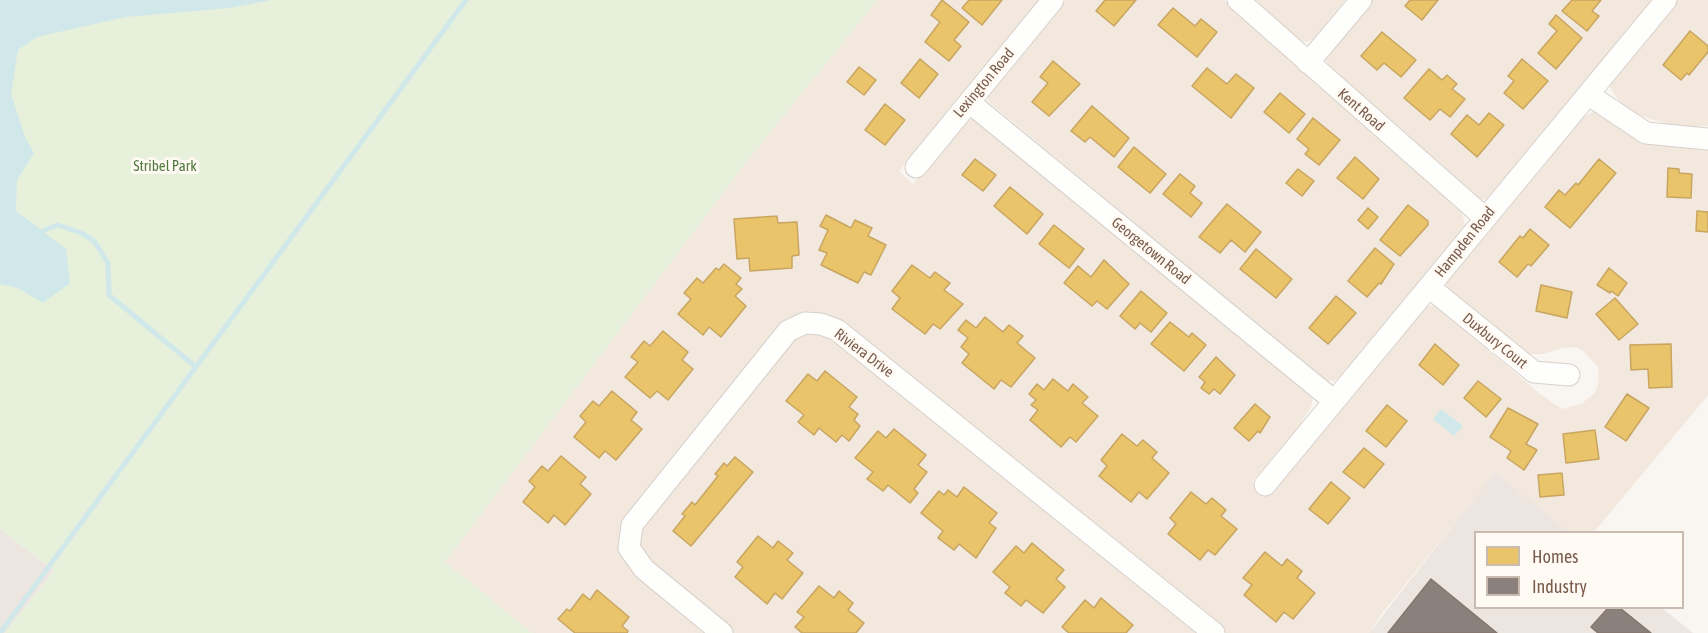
<!DOCTYPE html>
<style>
body{margin:0}
#map{position:relative;width:1708px;height:633px;overflow:hidden;background:#f9f5f0;font-family:"Asap Condensed",sans-serif}
canvas{display:block}
.legend{position:absolute;left:1474px;top:531px;width:210px;height:78px;box-sizing:border-box;background:#fffaf3;border:2px solid #cabbb1;margin:0;padding:8px 10px;list-style:none;font-size:18px;color:#7a5c4d}
.legend li{display:flex;align-items:center;gap:12px;height:30px}
.legend b{width:30px;border:2px solid #cabbb1}
</style>
<div id="map">
<canvas width="1708" height="633"></canvas>
<ul class="legend">
<li><b style="height:16px;background:#e9c46a"></b>Homes</li>
<li><b style="height:16px;background:#8a817c"></b>Industry</li>
</ul>
</div>
<script>
const g = document.querySelector('canvas').getContext('2d');
g.lineJoin = 'round';
function paint(path, color) { g.fillStyle = color; g.fill(path, 'evenodd'); }
const shape = rows => new Path2D(rows.map(r => 'M' + r).join(''));
function stroke(path, color, width, dash) { g.strokeStyle = color; g.lineWidth = width; g.lineCap = dash ? 'butt' : 'round'; g.setLineDash(dash || []); g.stroke(path); }
function write(font, color, halo, rows, align = 'center') {
  g.font = font + ' "Asap Condensed",sans-serif'; g.lineWidth = 6; g.setLineDash([]); g.textBaseline = 'middle'; g.strokeStyle = halo; g.fillStyle = color; for (const [text, x, y, turn = 0] of rows) {
    g.save(); g.translate(x, y); g.rotate((+turn || 0) * Math.PI / 180); g.textAlign = isNaN(turn) ? turn : align; if (halo) g.strokeText(text, 0, 0); g.fillText(text, 0, 0); g.restore();
  }
}
paint(shape([
 [877,0,1041,0,899,171,913,184,964,123,970,119,980,122,1313,397,1311,407,1296,431,1252,482,1266,494,1420,311,1428,306,1436,306,1540,394,1562,409,1581,404,1595,393,1599,382,1598,367,1583,351,1576,347,1562,348,1544,354,1530,354,1504,338,1448,292,1446,285,1447,279,1583,117,1595,111,1708,146,1708,395,1594,532,1569,532,1495,473,1380,616,1369,633,532,633,445,562,744,165],
 [1066,0,1224,0,1462,212,1465,226,1340,377,1334,381,1326,381,1316,373,989,102,987,97],
 [1255,0,1345,0,1313,39,1307,42,1300,41],
 [1371,0,1653,0,1488,198,1482,200,1476,198,1330,68,1326,60,1330,48],
 [1678,0,1708,0,1708,126,1678,127,1638,115,1619,101,1609,86]
]), '#f2e8de');
paint(shape([
 [1495,472,1569,532,1476,532,1476,608,1662,608,1693,633,1369,633],
 [0,529,54,571,5,633,0,633]
]), '#ede5e0');
paint(shape([
 [0,0,877,0,744,165,445,562,532,633,5,633,54,571,0,529]
]), '#e7f0db');
paint(shape([
 [0,0,271,0,230,8,125,17,37,37,18,50,11,94,25,137,34,153,17,180,16,211,66,249,70,283,43,303,18,288,0,284],
 [1441,409,1463,426,1454,436,1433,419]
]), '#d0e8ea');
const homes = shape([
 [942,0,969,22,954,40,961,46,949,61,925,42,940,22,931,15,942,0],
 [969,0,1002,0,982,25,962,8,969,0],
 [1105,0,1136,0,1114,26,1096,11,1105,0],
 [1410,0,1438,0,1422,20,1405,6,1410,0],
 [1572,0,1601,0,1592,11,1599,16,1587,31,1562,11,1572,0],
 [1173,8,1195,26,1201,19,1217,32,1197,57,1158,25,1173,8],
 [1556,15,1582,38,1556,69,1538,53,1557,31,1549,24,1556,15],
 [1690,31,1708,46,1708,52,1689,75,1687,73,1681,80,1663,65,1690,31],
 [1382,32,1416,60,1401,77,1384,63,1377,70,1361,56,1382,32],
 [920,59,938,74,919,98,901,83,920,59],
 [1522,59,1548,81,1523,109,1504,93,1514,81,1508,76,1522,59],
 [1053,61,1080,84,1049,116,1032,102,1048,83,1040,77,1053,61],
 [859,67,876,80,864,95,847,82,859,67],
 [1207,68,1227,84,1236,74,1254,88,1231,118,1192,86,1207,68],
 [1429,69,1442,80,1447,75,1457,84,1452,89,1465,99,1450,117,1440,109,1430,120,1404,98,1429,69],
 [1280,93,1305,114,1289,133,1264,112,1280,93],
 [885,104,905,120,885,145,865,130,885,104],
 [1092,106,1129,138,1114,157,1090,137,1085,142,1071,131,1092,106],
 [1489,113,1504,125,1477,157,1451,134,1467,115,1479,125,1489,113],
 [1313,118,1340,140,1319,165,1305,154,1309,149,1297,139,1313,118],
 [1134,147,1166,174,1150,193,1118,167,1134,147],
 [1355,157,1379,179,1363,199,1337,178,1355,157],
 [975,159,996,175,983,191,962,175,975,159],
 [1599,159,1616,173,1570,228,1545,207,1559,190,1565,195,1576,183,1578,185,1599,159],
 [1668,168,1679,169,1679,173,1692,174,1691,198,1667,197,1668,168],
 [1298,169,1314,181,1302,196,1286,183,1298,169],
 [1180,174,1195,186,1190,193,1202,203,1191,217,1163,194,1180,174],
 [1010,187,1043,214,1027,234,994,206,1010,187],
 [1227,204,1261,232,1245,252,1231,240,1220,253,1199,237,1227,204],
 [1408,205,1428,221,1428,225,1400,256,1380,240,1408,205],
 [1368,208,1378,217,1368,229,1358,220,1368,208],
 [1697,211,1708,212,1708,232,1696,231,1697,211],
 [826,215,851,228,855,220,872,228,868,236,886,245,871,275,864,272,858,283,821,265,827,253,819,250,828,230,820,226,826,215],
 [777,216,778,223,797,222,799,255,792,256,792,268,750,271,749,258,737,259,734,219,777,216],
 [1054,225,1084,249,1069,268,1039,244,1054,225],
 [1530,229,1549,245,1531,266,1528,264,1517,277,1499,262,1520,236,1523,238,1530,229],
 [1375,248,1394,264,1381,284,1379,283,1367,297,1348,281,1375,248],
 [1256,249,1292,279,1276,298,1240,269,1256,249],
 [1104,260,1129,284,1107,309,1097,301,1092,306,1064,283,1078,266,1091,277,1104,260],
 [724,264,741,278,736,284,742,289,735,296,746,306,721,337,709,327,703,335,678,314,691,299,684,293,697,278,703,283,716,268,719,270,724,264],
 [912,265,930,278,935,272,950,283,944,290,963,304,940,329,933,324,925,334,892,309,900,298,892,291,912,265],
 [1609,268,1627,283,1618,296,1611,291,1610,293,1597,285,1609,268],
 [1541,285,1572,292,1567,318,1536,311,1541,285],
 [1141,291,1167,313,1151,332,1140,323,1135,329,1120,316,1141,291],
 [1336,296,1356,313,1328,344,1309,328,1336,296],
 [1615,298,1638,324,1619,340,1596,314,1615,298],
 [985,317,1003,332,1009,325,1023,336,1017,343,1035,358,1011,387,1001,380,994,389,962,363,969,354,961,347,968,338,958,330,966,320,976,328,985,317],
 [1170,322,1189,337,1192,333,1206,345,1184,371,1151,344,1170,322],
 [663,331,688,352,682,360,693,369,668,400,657,391,650,398,625,377,638,362,631,357,644,341,650,346,663,331],
 [1435,344,1459,365,1443,385,1419,365,1435,344],
 [1671,344,1672,387,1649,388,1648,369,1631,370,1630,345,1671,344],
 [1216,357,1235,375,1220,394,1214,389,1209,394,1201,388,1205,382,1199,377,1216,357],
 [825,371,857,397,849,407,858,414,854,420,860,426,849,441,842,435,836,442,819,428,814,435,798,422,804,415,786,401,808,374,817,381,825,371],
 [1053,379,1068,391,1073,384,1088,397,1082,403,1098,416,1076,442,1070,437,1061,447,1030,420,1038,410,1031,405,1036,400,1029,394,1037,384,1044,390,1053,379],
 [1478,381,1501,399,1486,417,1464,398,1478,381],
 [612,391,637,412,631,420,642,429,616,460,605,451,599,458,574,437,586,422,580,416,593,401,599,406,612,391],
 [1627,394,1649,408,1626,441,1605,427,1627,394],
 [1255,404,1270,417,1260,433,1258,431,1249,441,1234,428,1255,404],
 [1387,405,1407,421,1386,447,1366,431,1387,405],
 [1508,408,1538,424,1526,444,1537,450,1524,470,1507,458,1511,451,1490,437,1508,408],
 [894,429,926,455,918,465,927,472,914,489,918,493,910,503,888,485,883,491,867,479,873,472,855,458,878,431,886,438,894,429],
 [1595,430,1599,459,1566,463,1563,434,1595,430],
 [1122,434,1137,446,1143,440,1157,452,1152,458,1169,473,1147,499,1139,492,1131,502,1099,476,1107,466,1101,460,1122,434],
 [1364,448,1384,464,1364,488,1343,472,1364,448],
 [561,456,586,477,580,484,591,494,565,525,554,515,548,523,523,502,535,487,529,481,542,466,548,471,561,456],
 [735,457,753,472,691,546,673,531,685,516,682,514,692,502,695,505,718,476,715,474,724,463,727,466,735,457],
 [1562,473,1564,495,1540,497,1538,475,1562,473],
 [1331,482,1350,498,1328,524,1309,509,1331,482],
 [964,487,997,513,989,523,996,528,976,558,959,544,954,550,938,538,943,531,921,513,939,491,944,495,948,490,957,497,964,487],
 [1191,492,1206,504,1212,498,1226,510,1221,516,1237,529,1215,555,1208,550,1200,560,1168,534,1176,524,1170,518,1191,492],
 [758,536,773,548,778,541,793,553,787,560,803,573,782,599,775,593,767,604,735,577,743,567,737,562,758,536],
 [1032,543,1064,570,1056,579,1065,587,1043,613,1026,600,1021,606,1005,593,1010,587,993,572,1016,546,1024,553,1032,543],
 [1265,552,1282,566,1287,559,1302,571,1297,578,1315,593,1293,619,1284,612,1276,622,1244,595,1252,585,1243,578,1265,552],
 [819,586,834,598,839,591,853,603,848,610,864,623,856,633,802,633,795,627,804,617,797,612,819,586],
 [597,590,629,617,622,626,628,631,627,633,575,633,558,619,567,609,570,611,583,594,590,600,597,590],
 [1101,598,1133,625,1126,633,1069,633,1062,627,1085,600,1094,608,1101,598]
]);
paint(homes, '#e9c46a');
stroke(homes, '#c8a561', 1.5);
const industry = shape([
 [1431,579,1497,633,1388,633,1431,579],
 [1608,608,1620,608,1651,633,1598,633,1591,627,1608,608]
]);
paint(industry, '#8a817c');
stroke(industry, '#85766e', 1.5);
stroke(shape([
 [42,231,58,225,81,233,94,241,108,263,109,295,196,367],
 [0,633,466,0]
]), '#d0e8ea', 5);
const minor = shape([
 [1238,0,1485,218],
 [1308,63,1361,0],
 [1589,95,1646,133,1708,139],
 [969,102,1333,400],
 [916,167,1053,0],
 [1429,287,1534,372,1569,375],
 [1265,485,1666,0],
 [722,633,644,569,629,548,632,525,788,331,805,323,821,324,837,330,1214,633]
]);
stroke(minor, '#d7d1cb', 23);
stroke(minor, '#fefefd', 21);
write('15px', '#7a5c4d', '#fffaf3', [
 ["Lexington Road",984,83,-50],
 ["Kent Road",1361,110,41],
 ["Hampden Road",1465,242,-51],
 ["Georgetown Road",1151,251,39],
 ["Duxbury Court",1495,341,39],
 ["Riviera Drive",864,353,37]
]);
write('15px', '#537a41', '#fffaf3', [
 ["Stribel Park",165,166]
]);
</script>
